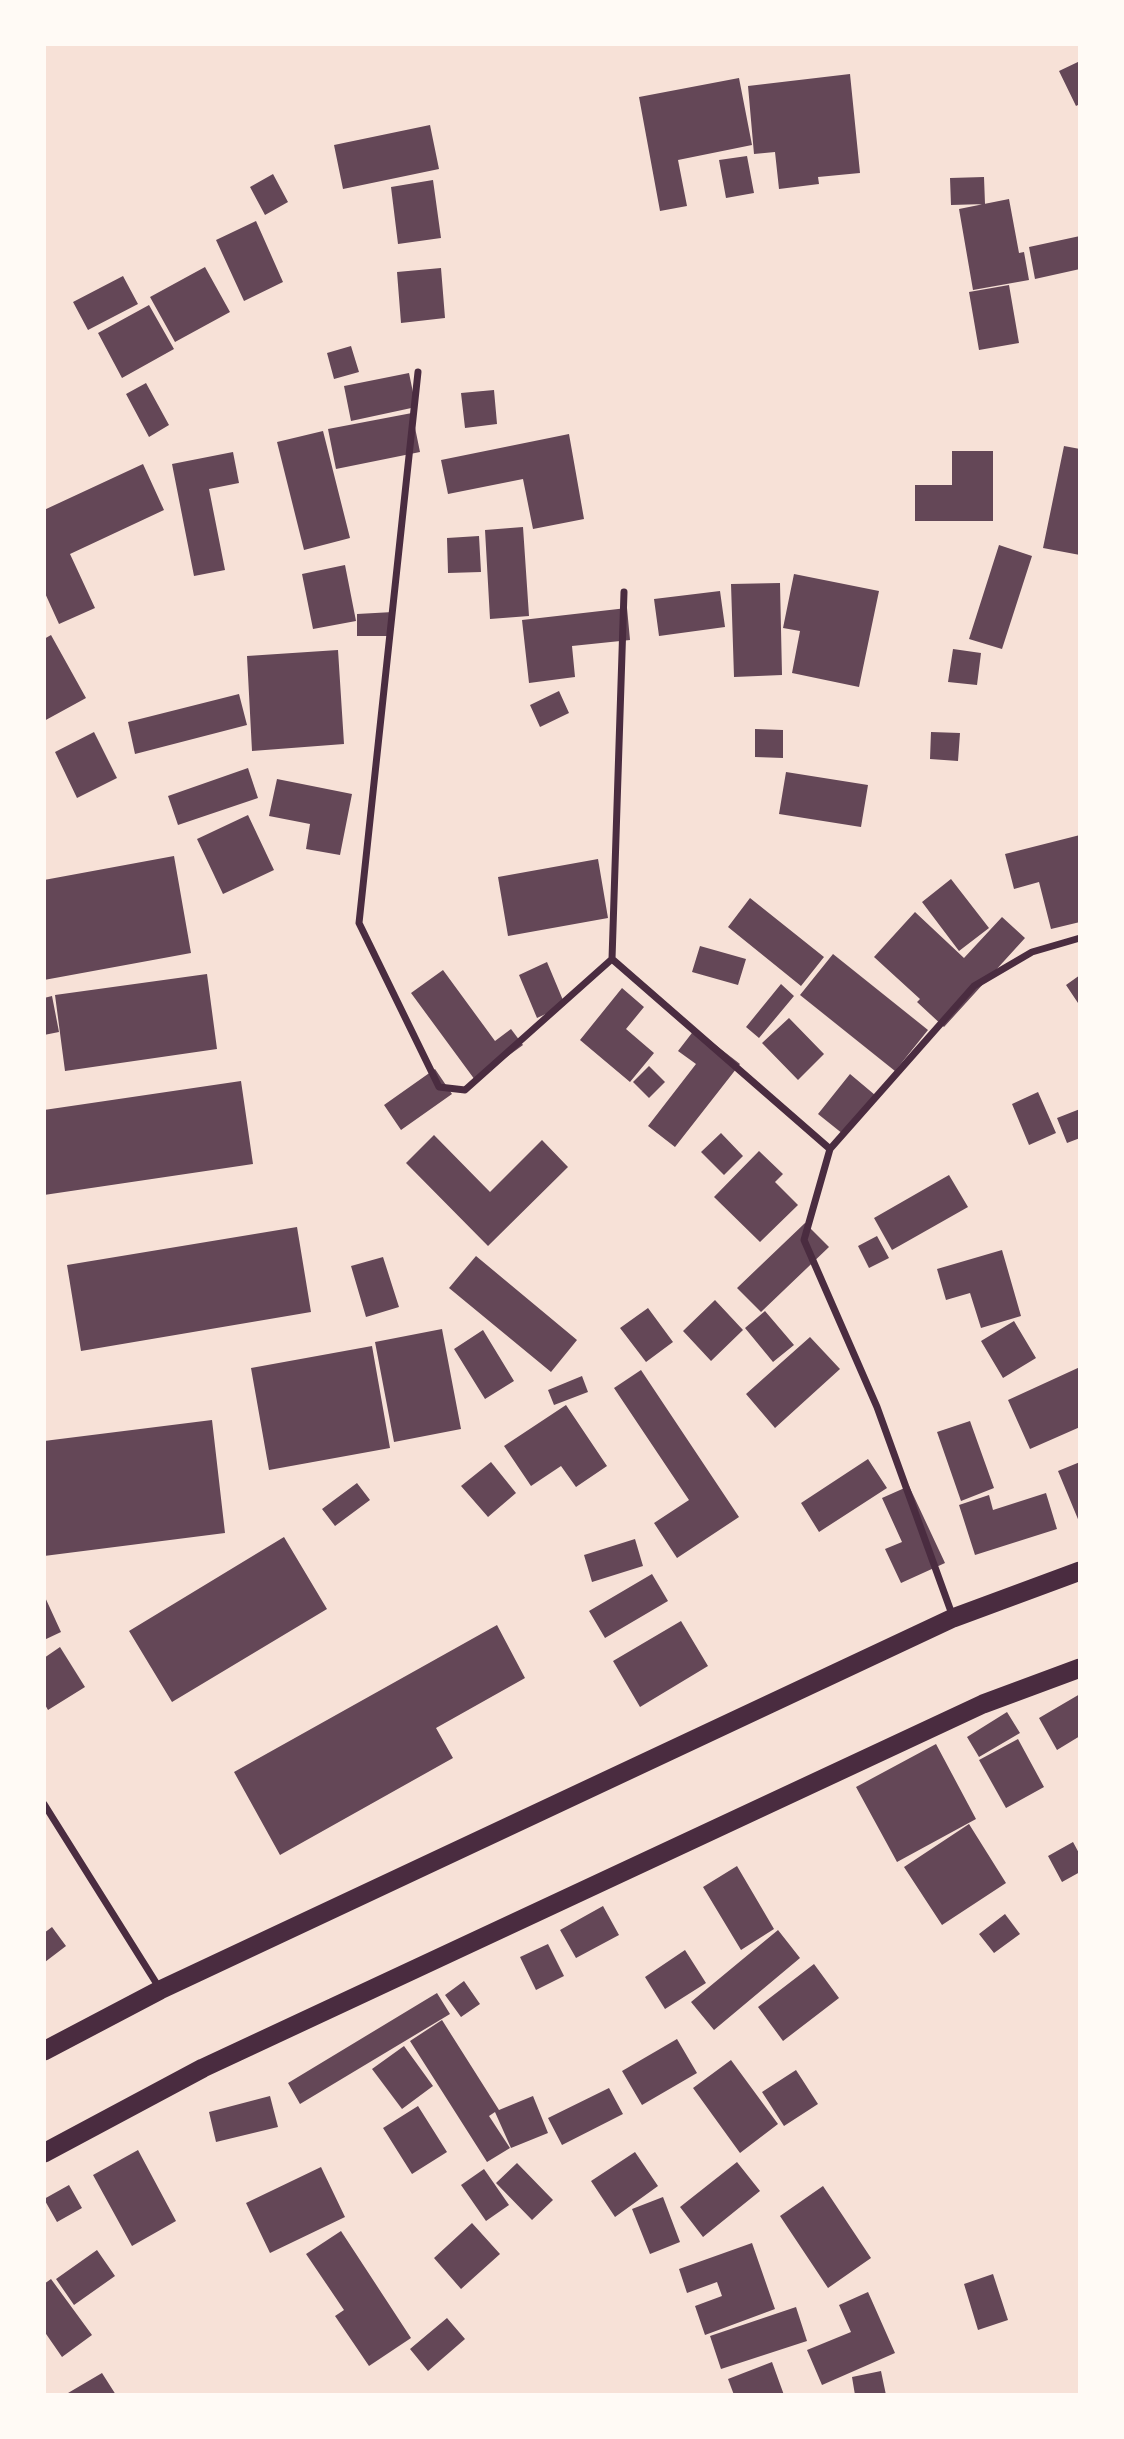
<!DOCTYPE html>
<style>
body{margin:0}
#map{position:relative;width:1124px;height:2439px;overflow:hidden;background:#f7e1d7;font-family:"DejaVu Sans",sans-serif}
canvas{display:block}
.frame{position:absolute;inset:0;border:46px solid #fffaf5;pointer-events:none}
</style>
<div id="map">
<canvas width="1124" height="2439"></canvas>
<div class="frame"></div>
</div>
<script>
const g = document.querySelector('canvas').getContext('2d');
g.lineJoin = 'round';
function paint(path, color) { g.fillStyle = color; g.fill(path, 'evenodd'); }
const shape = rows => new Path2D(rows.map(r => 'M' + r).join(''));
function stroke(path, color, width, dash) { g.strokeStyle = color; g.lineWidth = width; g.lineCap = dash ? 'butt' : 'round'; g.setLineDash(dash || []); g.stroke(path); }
paint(shape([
 [1080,61,1080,104,1076,106,1059,71],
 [850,74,860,173,818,177,819,184,779,189,775,152,754,154,748,86],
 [739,78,752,145,678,160,687,206,660,211,639,97],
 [430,125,439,169,343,189,334,145],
 [747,156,754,193,726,198,719,160],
 [273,174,288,202,265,215,250,187],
 [984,177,985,204,951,205,950,178],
 [433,180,441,238,398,244,391,187],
 [1009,199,1019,253,1024,252,1029,280,973,290,959,209],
 [256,221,283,282,244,301,216,240],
 [1080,236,1080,269,1035,279,1029,247],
 [205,267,230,312,175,342,150,297],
 [441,268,445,318,401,323,397,272],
 [123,276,138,304,88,330,73,302],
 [1009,285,1019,343,979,350,969,292],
 [149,305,174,349,122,378,98,333],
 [351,346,359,372,334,379,327,353],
 [409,373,416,407,351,421,344,386],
 [146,383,169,425,149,437,126,394],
 [494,390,497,424,465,428,461,393],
 [412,413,420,452,336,469,328,429],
 [323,431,350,538,304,550,277,442],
 [569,434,584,519,533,529,523,479,448,494,441,460],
 [1064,446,1080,449,1080,555,1043,548],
 [952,451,993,451,993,521,915,521,915,485,952,485],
 [233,452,239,483,209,489,225,570,194,576,172,464],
 [143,464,164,510,70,554,95,608,59,624,44,591,44,510],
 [523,527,529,616,490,619,485,530],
 [479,536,481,572,448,573,447,538],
 [999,545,1032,556,1002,649,969,639],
 [345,565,356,621,313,629,302,574],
 [794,574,879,591,859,687,792,673,800,631,783,628],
 [780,583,782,675,734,677,731,584],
 [720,591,725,627,659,636,654,599],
 [627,608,630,640,572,646,575,677,529,683,522,620],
 [393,612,393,636,357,636,357,614],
 [51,635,86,698,44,721,44,639],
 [953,649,981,653,977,685,948,682],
 [338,650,344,744,252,751,247,656],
 [559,691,569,713,540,727,530,705],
 [239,694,247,725,135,754,128,722],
 [755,729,783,730,783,758,755,757],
 [94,732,117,778,77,798,55,752],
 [931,732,960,733,958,761,930,759],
 [248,768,258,798,178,825,168,796],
 [786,772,868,785,861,827,779,814],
 [277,779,352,794,340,855,306,849,310,824,269,816],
 [248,815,274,870,223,894,197,839],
 [1080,835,1080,922,1051,929,1039,882,1014,889,1005,854],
 [174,856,191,953,44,980,44,880],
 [598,859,608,918,508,936,498,877],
 [951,879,989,928,959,951,922,902],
 [750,898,824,957,801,986,728,927],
 [915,912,964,958,1002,917,1025,938,944,1027,917,1002,920,999,874,957],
 [700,946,746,959,738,985,692,972],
 [833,954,928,1030,895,1071,800,995],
 [547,962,565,1005,537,1018,519,975],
 [443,970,495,1041,511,1029,523,1045,475,1080,411,993],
 [207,974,217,1049,65,1071,55,995],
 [1080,975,1080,1006,1066,985],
 [781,984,794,996,759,1038,746,1027],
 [622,988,644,1007,626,1029,654,1053,630,1082,580,1040],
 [52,996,59,1032,44,1035,44,998],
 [789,1018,824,1054,798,1080,762,1043],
 [695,1029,740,1064,675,1147,648,1126,696,1064,678,1051],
 [649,1066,665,1082,649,1098,633,1082],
 [435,1069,452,1094,401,1130,384,1105],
 [850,1074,875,1095,843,1134,818,1114],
 [241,1081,253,1164,44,1195,44,1110],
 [1038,1092,1056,1133,1029,1145,1012,1104],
 [1080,1109,1080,1138,1067,1143,1057,1118],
 [721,1133,743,1156,724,1175,701,1152],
 [434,1135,490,1192,542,1140,568,1167,488,1246,406,1163],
 [759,1151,783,1174,775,1182,798,1205,760,1242,714,1197],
 [949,1175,968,1207,892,1250,874,1218],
 [805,1223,829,1247,761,1312,737,1288],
 [297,1227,311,1312,81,1351,67,1265],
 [877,1236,889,1258,869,1268,858,1246],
 [1002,1250,1021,1316,981,1328,970,1293,946,1300,937,1269],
 [476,1256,577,1340,551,1372,449,1288],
 [383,1257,399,1307,366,1317,351,1266],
 [715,1300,743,1330,711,1361,683,1331],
 [648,1308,673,1342,646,1362,620,1328],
 [765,1311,794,1345,773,1362,745,1328],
 [1014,1321,1036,1358,1003,1378,981,1341],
 [442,1329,461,1429,394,1442,375,1342],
 [483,1330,514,1381,485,1399,454,1349],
 [810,1337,840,1369,775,1428,746,1394],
 [372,1346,390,1448,269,1470,251,1368],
 [1080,1367,1080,1427,1030,1449,1008,1400],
 [641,1370,739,1517,677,1558,654,1523,689,1500,614,1388],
 [582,1376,588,1392,554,1405,548,1390],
 [566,1405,607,1466,576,1487,561,1466,531,1486,504,1446],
 [212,1420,225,1533,44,1556,44,1441],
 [970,1421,994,1488,961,1501,937,1432],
 [868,1459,887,1488,819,1532,801,1503],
 [491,1462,516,1493,488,1517,461,1486],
 [1080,1462,1080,1524,1058,1471],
 [357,1483,370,1500,335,1526,322,1509],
 [909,1486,945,1563,901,1583,885,1549,902,1542,882,1498],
 [1046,1493,1057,1529,975,1555,959,1505,989,1495,993,1510],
 [284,1537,327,1609,172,1702,129,1631],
 [635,1539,643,1566,592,1582,584,1555],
 [652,1574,668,1601,605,1638,589,1611],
 [44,1595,61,1632,44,1640],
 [681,1621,708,1666,640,1707,613,1661],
 [497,1625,525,1678,436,1728,453,1758,280,1855,234,1772],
 [60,1647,85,1687,48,1710,44,1703,44,1658],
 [1080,1694,1080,1736,1057,1750,1039,1718],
 [1007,1712,1020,1733,979,1757,967,1737],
 [1018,1739,1044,1787,1006,1808,979,1760],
 [936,1744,976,1819,897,1862,856,1787],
 [969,1824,1006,1883,942,1925,904,1867],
 [1073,1842,1080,1855,1080,1872,1062,1882,1048,1856],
 [737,1866,774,1929,741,1950,703,1887],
 [603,1906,619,1935,576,1958,560,1930],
 [1005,1914,1020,1934,994,1953,979,1934],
 [52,1927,66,1946,45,1962,44,1933],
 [778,1930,800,1958,714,2030,691,2002],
 [548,1944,564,1976,536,1990,520,1957],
 [685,1950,706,1983,665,2009,645,1977],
 [814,1964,839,1998,783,2041,758,2007],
 [464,1981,480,2004,461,2017,445,1995],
 [437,1993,450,2014,300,2104,288,2083],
 [442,2020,499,2110,533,2096,548,2133,511,2148,495,2112,489,2116,510,2148,487,2162,410,2041],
 [677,2039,697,2073,642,2105,622,2071],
 [404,2046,433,2086,402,2109,372,2069],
 [731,2060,778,2124,740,2153,693,2088],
 [796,2070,818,2104,784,2126,762,2092],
 [609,2088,623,2114,562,2145,548,2118],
 [270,2096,278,2127,216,2142,209,2112],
 [418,2106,447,2152,412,2174,383,2128],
 [138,2150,176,2221,132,2246,93,2175],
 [635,2152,658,2186,615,2217,591,2181],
 [737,2162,760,2191,703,2237,680,2207],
 [517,2163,553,2200,532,2220,496,2183],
 [321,2167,345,2217,270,2253,246,2203],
 [484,2169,509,2205,486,2221,461,2185],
 [69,2185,82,2208,57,2222,44,2199],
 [823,2186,871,2258,828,2288,780,2216],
 [663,2197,680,2242,650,2254,632,2209],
 [472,2223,500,2254,461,2289,434,2258],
 [341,2231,411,2338,369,2366,335,2316,344,2310,306,2254],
 [752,2243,775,2309,705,2335,695,2306,722,2296,717,2282,687,2293,679,2269],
 [97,2250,115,2276,74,2305,56,2279],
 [993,2274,1008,2320,978,2330,964,2284],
 [51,2279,92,2335,62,2357,44,2331,44,2284],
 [868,2292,895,2353,822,2385,807,2350,851,2332,839,2305],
 [796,2307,807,2341,721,2369,710,2336],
 [447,2318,465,2339,428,2371,410,2349],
 [772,2362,784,2395,734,2395,728,2379],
 [881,2371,886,2395,855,2395,852,2377],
 [102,2373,116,2395,69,2395,68,2393]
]), '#644757');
stroke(shape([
 [418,372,359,923,439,1087,465,1090,612,959,830,1149],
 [612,959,624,592],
 [953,1617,877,1407,804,1240,830,1149,974,986,1032,952,1080,938],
 [44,1804,160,1989]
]), '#4a2c40', 7);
stroke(shape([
 [44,2051,160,1990,953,1618,1080,1571],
 [44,2153,203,2068,983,1704,1080,1668]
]), '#4a2c40', 19);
</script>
